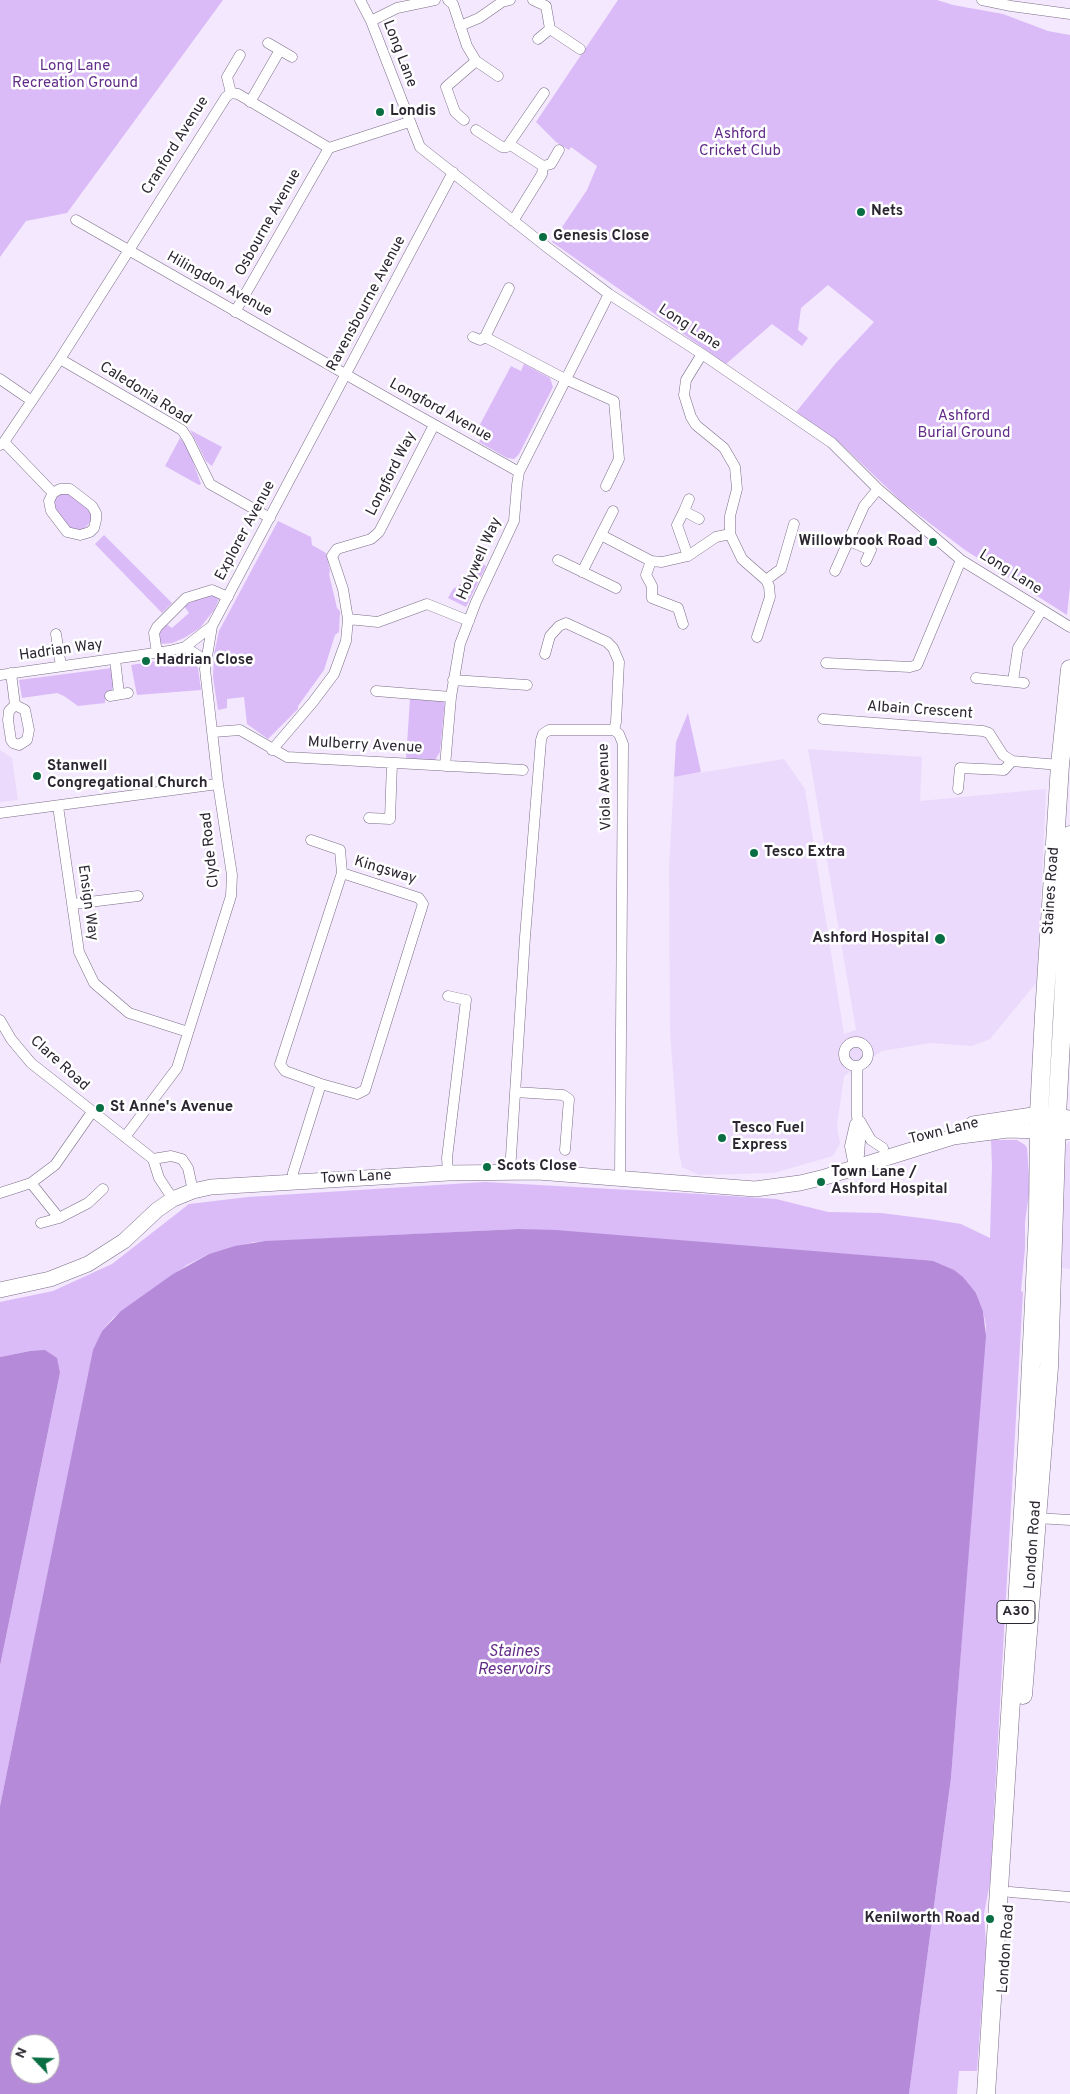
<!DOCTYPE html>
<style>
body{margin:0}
#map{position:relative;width:1070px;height:2094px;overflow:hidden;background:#f3e8fe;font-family:Overpass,sans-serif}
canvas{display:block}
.north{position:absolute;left:10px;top:2034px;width:50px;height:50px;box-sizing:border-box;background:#fff;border:1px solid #aba8ad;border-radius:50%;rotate:294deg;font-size:14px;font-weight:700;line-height:20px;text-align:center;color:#2c2631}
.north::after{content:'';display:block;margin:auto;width:18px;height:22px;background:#0a6e44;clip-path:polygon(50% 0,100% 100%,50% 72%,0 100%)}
</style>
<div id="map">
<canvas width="1070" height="2094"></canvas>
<div class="north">N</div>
</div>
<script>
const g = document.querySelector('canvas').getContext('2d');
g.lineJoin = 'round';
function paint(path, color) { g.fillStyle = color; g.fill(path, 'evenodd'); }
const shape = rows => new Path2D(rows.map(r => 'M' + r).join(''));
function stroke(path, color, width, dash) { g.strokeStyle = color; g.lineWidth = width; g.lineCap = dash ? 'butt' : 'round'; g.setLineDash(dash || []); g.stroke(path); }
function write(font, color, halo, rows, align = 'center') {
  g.font = font + ' Overpass,sans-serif'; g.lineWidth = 5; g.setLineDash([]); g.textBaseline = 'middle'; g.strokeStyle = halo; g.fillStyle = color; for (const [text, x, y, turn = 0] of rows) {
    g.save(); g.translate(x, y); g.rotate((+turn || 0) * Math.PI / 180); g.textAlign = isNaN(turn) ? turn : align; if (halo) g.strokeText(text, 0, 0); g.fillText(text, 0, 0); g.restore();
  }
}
paint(shape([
 [808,749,922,757,920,801,1046,789,1037,982,990,1039,972,1046,931,1043,882,1051,844,1076,837,1126,840,1144,833,1156,774,1173,699,1175,682,1167,679,1153,670,1031,669,867,674,777,784,759,805,789,844,1034,856,1030],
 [0,750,12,758,18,800,0,802],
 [1070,1141,1070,1269,1061,1268,1061,1216,1064,1147]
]), '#ecdafd');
paint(shape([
 [0,0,223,0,67,213,26,221,0,257],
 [618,0,937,0,953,5,1003,14,1048,31,1070,35,1070,586,1067,615,965,550,902,502,839,442,796,412,836,363,874,322,828,285,801,308,798,330,808,338,802,346,772,324,726,364,552,242,587,190,597,166,571,147,569,150,556,142,536,122],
 [524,364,550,378,553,387,519,454,514,459,507,458,479,442,483,435,476,432,511,366,521,371],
 [190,430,222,447,212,466,206,461],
 [180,438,188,448,201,484,199,485,165,466],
 [68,492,89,509,92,516,90,522,83,530,75,531,65,525,56,513,53,502,55,494],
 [278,521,311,537,312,545,326,553,330,571,329,574,337,608,340,611,339,632,335,635,324,670,298,706,298,709,268,739,247,724,244,697,227,699,227,708,218,710,213,677,214,654,219,631],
 [104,535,172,603,162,613,95,544],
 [475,560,486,566,466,607,448,598,453,589,464,582],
 [211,594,218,596,219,599,214,610,200,628,184,638,172,643,160,644,158,634,161,628,166,624,172,628,189,613,184,606,201,597],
 [176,658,188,658,194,661,198,668,201,690,137,695,131,665],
 [112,668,114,681,112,691,105,693,105,703,78,706,64,696,57,693,22,698,19,680],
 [410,699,445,700,440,752,435,760,431,762,406,759],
 [688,713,701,772,674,777,676,742],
 [991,1140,1017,1140,1025,1145,1027,1148,1030,1187,1025,1222,1025,1248,1021,1291,1023,1292,990,1882,984,1914,986,1945,977,2071,959,2071,957,2094,909,2094,951,1778,986,1326,983,1311,976,1293,924,1260,518,1229,254,1242,209,1254,187,1265,113,1318,102,1331,94,1350,0,1806,0,1666,60,1373,30,1351,0,1357,0,1302,53,1291,112,1264,189,1204,248,1197,485,1182,684,1193,776,1199,828,1212,881,1213,929,1219,961,1224,990,1238,992,1166]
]), '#dabbf7');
paint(shape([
 [518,1229,556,1230,924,1260,933,1261,954,1270,963,1277,976,1293,983,1311,986,1336,951,1778,909,2094,0,2094,0,1806,93,1350,102,1331,121,1311,173,1274,209,1254,235,1246,265,1241],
 [20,2044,50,2044,50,2074,20,2074],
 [45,1350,57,1358,60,1373,0,1666,0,1357,30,1351]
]), '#b58bd9');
const minor = shape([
 [360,0,371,21,420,147,548,248,609,294,702,354,832,443,878,489,961,560,1070,627],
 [448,0,453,4,467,46,476,61,498,76],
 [533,0,546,6,550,29,580,49],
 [982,0,1011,6,1070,14],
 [371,21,397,8,435,0],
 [460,26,479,18,502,2,510,0],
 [538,39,550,29],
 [280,50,292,57],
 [231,93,227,77,240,55],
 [250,102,280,50,268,43],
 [464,120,455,112,446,87,476,61],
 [476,130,502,147,507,147,509,144],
 [543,166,551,164,559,150],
 [76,220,401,406,519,472],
 [513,221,542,174,543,166,509,144,544,93],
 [235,312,329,148],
 [473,337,480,340,485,337,565,379,614,401,619,459,606,486],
 [485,337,509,288],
 [702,354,686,380,684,395,691,417,696,425,724,448,735,467,737,489,730,516,730,534,742,559,766,580,769,586,770,597,757,637],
 [60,359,182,430,188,439,210,484,270,518],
 [0,379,32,401],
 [4,442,53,493,60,489,70,489,92,506,96,513,96,520,94,528,90,532,80,535,67,532,51,511,49,501,53,493],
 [0,445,4,442,60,359,226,97,231,93,238,94,329,148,409,122],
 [684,511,689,499],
 [601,535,651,561,662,562,688,556,716,537,730,534],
 [849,541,871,550,866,561],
 [688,556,677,525,684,511,699,519],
 [558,560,616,588],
 [651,561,646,575,652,586,652,598,678,608,683,624],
 [835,571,864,506,878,489],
 [582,572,613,511],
 [766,580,781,569,794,524],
 [348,619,378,622,427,604,469,621],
 [56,634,61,666],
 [185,647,205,660],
 [157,653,154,633,157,627,186,598,212,590,228,597],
 [545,654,550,636,559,626,566,623,607,642,613,648,619,662,616,722,614,730],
 [115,659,119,694],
 [826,663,910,667,917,665,961,560],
 [11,673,15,705],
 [0,675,169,651,185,647,212,626],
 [976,678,1024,683],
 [453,680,527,685],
 [1013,681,1018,648,1042,610],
 [376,691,451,697],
 [110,696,128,693],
 [15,705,25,710,29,730,27,740,19,745,13,743,11,740,8,720,9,711,15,705],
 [823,719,983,731,989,733,1003,755,1012,761,1060,765],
 [213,732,240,730,287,757,523,770],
 [272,750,313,702,334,674,346,641,348,619,343,589,332,556,337,549,371,539,379,532,434,425],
 [445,766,451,697,460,644,476,602,514,521,517,485,519,472,609,294],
 [958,789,960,768,1004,770,1012,761],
 [58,806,79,952,94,983,129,1013,188,1032],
 [0,813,218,784],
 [369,818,390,819,392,763],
 [311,840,340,850,342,873],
 [73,904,138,896],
 [0,1020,11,1039,31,1063,153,1159,159,1178,173,1199],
 '844 1054a12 12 0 1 1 24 0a12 12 0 1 1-24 0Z',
 [515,1092,563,1095,569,1099,565,1150],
 [860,1121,871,1140,883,1148],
 [125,1137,177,1068,231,896,232,875,218,784,205,669,212,626,453,172],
 [153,1159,171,1156,182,1159,188,1168,193,1191],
 [854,1167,859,1155,860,1141,857,1116,857,1066],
 [854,1167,850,1146,855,1124],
 [510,1172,525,937,541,740,543,734,549,730,614,730,619,734,623,744,620,1178],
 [448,1173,447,1158,466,1000,448,996],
 [293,1182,293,1173,321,1084,357,1094,365,1090,423,904,419,898,342,873,280,1064,285,1071,321,1084],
 [31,1183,59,1218,88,1203,103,1189],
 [0,1193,31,1183,55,1165,92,1112],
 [41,1223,59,1218],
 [1036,1518,1070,1520],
 [1010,1892,1070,1897]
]);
const secondary = shape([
 [973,1124,1039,1114,1070,1118],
 [0,1290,50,1279,88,1264,124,1241,157,1210,173,1199,193,1191,211,1187,448,1173,538,1172,755,1189,800,1183,825,1177,953,1137,1008,1130,1070,1132]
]);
const trunk = shape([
 [1023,1695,1049,1367,1057,1115,1066,950,1070,835],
 [986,2094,1027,1448,1038,1219,1039,1114,1044,1015,1060,765,1070,669]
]);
stroke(minor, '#7a6d86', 11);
stroke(secondary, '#7a6d86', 16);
stroke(trunk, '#7a6d86', 19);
stroke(minor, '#fff', 10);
stroke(secondary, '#fff', 15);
stroke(trunk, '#fff', 18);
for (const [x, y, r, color] of [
 [380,112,5,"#0a6e44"],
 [861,212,5,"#0a6e44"],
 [543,237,5,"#0a6e44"],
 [933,542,5,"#0a6e44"],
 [146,661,5,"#0a6e44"],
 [37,776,5,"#0a6e44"],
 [754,853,5,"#0a6e44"],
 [940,939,6,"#0a6e44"],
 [100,1108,5,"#0a6e44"],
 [722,1138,5,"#0a6e44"],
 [487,1167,5,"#0a6e44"],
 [821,1182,5,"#0a6e44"],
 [990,1919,5,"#0a6e44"]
]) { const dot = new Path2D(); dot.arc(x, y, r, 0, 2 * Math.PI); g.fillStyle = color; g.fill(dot); stroke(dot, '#fff', 2); }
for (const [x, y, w] of [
 [1016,1612,38]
]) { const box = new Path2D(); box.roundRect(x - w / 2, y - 11.5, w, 23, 4); g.fillStyle = '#fff'; g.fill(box); stroke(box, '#2c2631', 1); }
write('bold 14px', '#2c2631', null, [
 ["A30",1016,1612]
]);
write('15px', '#2c2631', '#fff', [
 ["Long Lane",399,54,69],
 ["Cranford Avenue",176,146,-58],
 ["Osbourne Avenue",269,223,-61],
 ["Hilingdon Avenue",219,285,29],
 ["Ravensbourne Avenue",367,304,-62],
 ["Long Lane",689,328,33],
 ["Caledonia Road",145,394,32],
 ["Longford Avenue",440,411,29],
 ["Longford Way",392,474,-63],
 ["Explorer Avenue",246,531,-62],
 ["Holywell Way",480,559,-66],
 ["Long Lane",1010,573,32],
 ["Hadrian Way",61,651,-8],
 ["Albain Crescent",920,711,4],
 ["Mulberry Avenue",365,746,3],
 ["Viola Avenue",606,787,-92],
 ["Clyde Road",211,850,-96],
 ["Kingsway",385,871,17],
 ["Staines Road",1052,891,-86],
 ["Ensign Way",87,903,82],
 ["Clare Road",59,1064,42],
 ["Town Lane",944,1132,-14],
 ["Town Lane",356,1178,-3],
 ["London Road",1034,1545,-86],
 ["London Road",1007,1949,-86]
]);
write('15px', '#622c89', '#fff', [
 ["Long Lane",75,67],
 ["Recreation Ground",75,84],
 ["Ashford",740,135],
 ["Cricket Club",740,152],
 ["Ashford",964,417],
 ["Burial Ground",964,434]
]);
write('bold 15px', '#2c2631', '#fff', [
 ["Londis",390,112],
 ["Nets",871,212],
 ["Genesis Close",553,237],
 ["Willowbrook Road",923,542,"right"],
 ["Hadrian Close",156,661],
 ["Stanwell",47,767],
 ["Congregational Church",47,784],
 ["Tesco Extra",764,853],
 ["Ashford Hospital",929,939,"right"],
 ["St Anne's Avenue",110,1108],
 ["Tesco Fuel",732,1129],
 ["Express",732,1146],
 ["Scots Close",497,1167],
 ["Town Lane /",831,1173],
 ["Ashford Hospital",831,1190],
 ["Kenilworth Road",980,1919,"right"]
], 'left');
write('italic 16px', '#632d89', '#fff', [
 ["Staines",514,1653],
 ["Reservoirs",514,1671]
]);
</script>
